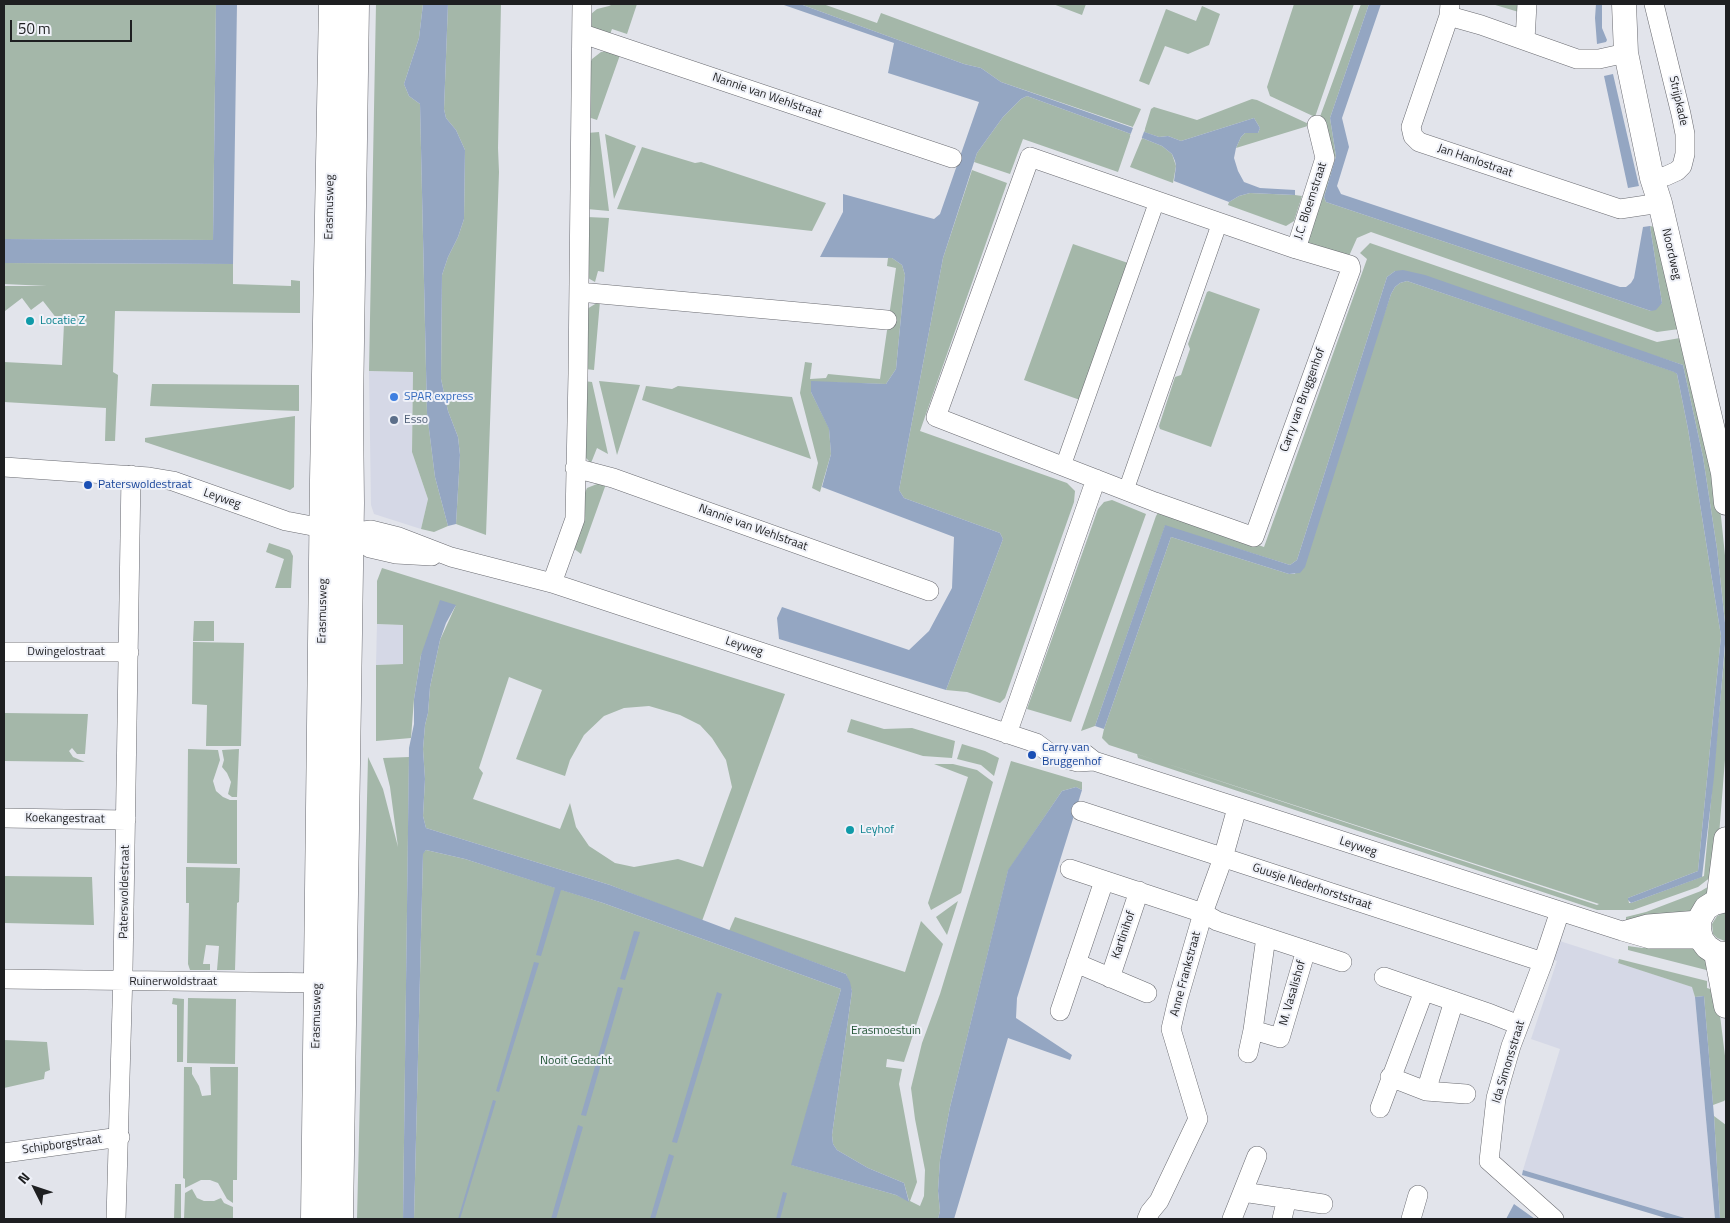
<!DOCTYPE html>
<style>
body{margin:0}
#map{position:relative;width:1730px;height:1223px;overflow:hidden;background:#e2e4eb;font-family:"Titillium Web",sans-serif}
canvas{display:block}
.frame{position:absolute;inset:0;border:5px solid #1e1f21;pointer-events:none}
.north{position:absolute;left:10px;top:1163px;width:50px;height:50px;-webkit-text-stroke:4px #eff1f8;paint-order:stroke;rotate:311deg;font-size:14px;font-weight:700;line-height:20px;text-align:center;color:#1e1f21}
.north::after{content:'';display:block;margin:auto;width:18px;height:22px;background:#1e1f21;clip-path:polygon(50% 0,100% 100%,50% 72%,0 100%)}
.scale{position:absolute;left:10px;top:20px;width:122px;height:22px;box-sizing:border-box;border:2px solid #1e1f21;border-top:0;padding-left:6px;font-size:15px;line-height:18px;white-space:nowrap;color:#1e1f21;-webkit-text-stroke:4px #eff1f8;paint-order:stroke}
</style>
<div id="map">
<canvas width="1730" height="1223"></canvas>
<div class="frame"></div>
<div class="north">N</div>
<div class="scale">50 m</div>
</div>
<script>
const g = document.querySelector('canvas').getContext('2d');
g.lineJoin = 'round';
function paint(path, color) { g.fillStyle = color; g.fill(path, 'evenodd'); }
const shape = rows => new Path2D(rows.map(r => 'M' + r).join(''));
function stroke(path, color, width, dash) { g.strokeStyle = color; g.lineWidth = width; g.lineCap = dash ? 'butt' : 'round'; g.setLineDash(dash || []); g.stroke(path); }
function write(font, color, halo, rows, align = 'center') {
  g.font = font + ' "Titillium Web",sans-serif'; g.lineWidth = 4; g.setLineDash([]); g.textBaseline = 'middle'; g.strokeStyle = halo; g.fillStyle = color; for (const [text, x, y, turn = 0] of rows) {
    g.save(); g.translate(x, y); g.rotate((+turn || 0) * Math.PI / 180); g.textAlign = isNaN(turn) ? turn : align; if (halo) g.strokeText(text, 0, 0); g.fillText(text, 0, 0); g.restore();
  }
}
paint(shape([
 [369,371,413,372,412,452,428,499,421,529,374,514,371,505],
 [377,624,403,625,403,664,376,665],
 [1544,936,1619,960,1618,963,1693,987,1695,997,1715,1219,1688,1219,1523,1170,1560,1049,1531,1039,1557,961,1538,955]
]), '#d5d8e6');
paint(shape([
 [4,4,216,4,213,240,4,239],
 [376,4,423,4,419,38,404,84,409,96,420,104,427,413,435,477,448,526,434,532,421,529,428,499,412,452,413,372,369,371],
 [448,4,501,4,498,148,499,172,486,535,456,524,460,455,458,437,448,411,441,379,442,275,448,257,458,237,464,219,465,150,456,130,446,118,444,109],
 [613,4,637,4,627,34,612,29,609,37,591,30,591,14,597,9,609,6],
 [800,4,823,4,877,23,881,13,1141,109,1133,127,1001,82,981,68,964,64],
 [1053,4,1086,4,1082,15],
 [1294,4,1354,4,1315,117,1270,96,1267,87],
 [1361,4,1369,4,1330,118,1336,156,1324,197,1326,202,1651,311,1662,303,1650,226,1658,228,1679,329,1657,332,1371,232,1357,238,1349,256,1303,242,1326,158,1317,125],
 [1492,4,1522,4,1522,13],
 [1202,6,1220,14,1209,45,1188,54,1165,46,1149,85,1139,81,1166,9,1196,21],
 [608,51,620,55,597,120,588,117,588,68,592,59,601,52],
 [1027,96,1131,134,1118,172,1023,139,1010,174,974,162,977,153,1003,117,1021,99],
 [1252,99,1257,100,1311,125,1236,148,1241,137,1245,133,1258,133,1260,128,1254,118,1181,141,1168,136,1159,137,1144,132,1151,109,1154,107,1197,120],
 [599,132,609,211,587,209,587,133],
 [605,134,636,146,614,199],
 [1142,138,1162,146,1172,154,1176,166,1173,183,1130,167],
 [642,147,695,163,701,162,826,203,812,231,617,209],
 [972,170,1007,183,920,431,1067,483,1075,491,1074,502,1005,698,1000,703,967,692,946,690,1003,539,1000,533,904,498,899,490,943,258],
 [1250,193,1295,195,1302,196,1294,221,1286,226,1228,205,1229,202,1239,196],
 [587,217,609,218,604,272,598,271,595,282,588,278],
 [1370,243,1657,342,1680,338,1720,507,1726,565,1726,632,1717,549,1703,457,1683,365,1395,271,1387,277,1297,560,1290,565,1165,526,1095,726,1081,731,1156,516,1158,513,1162,511,1264,547,1367,259,1360,253],
 [1073,244,1128,263,1080,400,1024,380],
 [888,258,892,258,902,265,905,275,896,369,886,384,811,382,811,392,829,428,831,454,820,492,812,488,818,463,800,393,805,362,812,363,810,379,826,378,828,374,880,379,896,268,887,266],
 [4,263,233,264,233,284,291,286,291,280,300,281,300,313,115,311,113,372,118,375,115,441,105,441,106,408,4,402,4,362,62,365,64,324,53,323,57,319,43,301,31,310,22,298,5,311,4,308,4,286,47,286,4,284],
 [1407,281,1675,372,1677,374,1688,429,1721,636,1698,871,1628,898,1629,903,1631,903,1704,876,1726,637,1726,747,1716,873,1698,887,1633,910,1597,910,1138,758,1137,754,1597,905,1599,904,1109,745,1102,738,1104,729,1171,537,1289,574,1295,574,1391,294,1395,287,1400,283],
 [1209,291,1260,309,1211,447,1160,429,1159,426,1175,377,1181,375,1190,349,1188,344,1207,292],
 [600,301,594,370,585,369,587,309],
 [584,381,592,382,608,454,597,448,591,463,585,457],
 [599,381,640,385,617,455],
 [152,384,299,385,299,411,150,406],
 [646,386,672,389,678,386,792,397,811,459,642,400],
 [295,416,294,487,290,490,145,442,145,438],
 [602,482,606,484,581,554,573,548,582,499,587,488],
 [1112,500,1146,514,1071,722,1027,709,1098,509,1104,502],
 [269,543,290,550,293,556,291,588,275,588,284,559,266,552],
 [382,568,785,694,702,921,610,885,426,828,423,816,425,779,423,749,425,725,428,713,430,687,440,640,456,605,421,655,414,699,411,738,376,741,376,665,403,664,403,625,377,624,377,581],
 [509,677,542,690,516,759,565,776,570,760,584,735,604,716,624,708,649,706,680,715,700,725,712,738,726,760,732,787,703,867,678,859,634,867,615,863,589,846,576,827,570,803,560,829,473,799,483,773,479,768],
 [194,621,214,621,214,641,193,641],
 [193,642,244,643,241,746,206,746,207,705,192,704],
 [4,713,88,714,85,754,77,754,72,748,69,751,73,757,85,762,4,761],
 [851,719,884,729,912,728,955,741,952,758,923,756,847,732],
 [962,744,985,751,999,758,994,776,981,765,957,759],
 [188,749,218,750,220,760,213,781,216,791,223,797,230,800,237,800,237,864,187,863],
 [239,749,237,797,232,797,228,794,231,782,227,773,222,767,224,760,222,750],
 [368,757,383,789,398,847,390,787,383,758,409,757,403,1219,357,1219],
 [1011,761,1082,782,1082,790,1076,787,1062,791,1008,871,950,1107,940,1160,938,1191,940,1211,938,1219,414,1219,423,853,426,850,465,859,603,903,841,989,792,1165,896,1195,909,1201,904,1183,868,1168,837,1150,833,1144,832,1135,852,991,846,974,729,931,735,917,905,972,921,921,943,944,904,1062,887,1059,886,1067,902,1069,899,1084,917,1182,910,1201,920,1206,924,1196,925,1170,915,1119,911,1088,922,1043,940,994],
 [934,764,953,764,977,770,993,782,961,893,931,910,928,903,968,777],
 [186,867,240,868,239,902,237,903,235,970,217,970,219,946,206,945,203,964,210,964,210,970,190,970,188,964,189,903,186,903],
 [4,876,92,877,94,925,4,923],
 [1711,885,1714,887,1691,912,1641,920,1626,920,1626,917,1646,912,1701,891],
 [958,901,947,935,936,917],
 [1726,912,1726,941,1725,941,1717,938,1713,934,1712,924,1717,916],
 [1628,946,1642,948,1693,947,1705,955,1714,972,1628,950],
 [1619,959,1707,981,1707,988,1717,991,1726,1064,1726,1099,1724,1101,1713,1105,1704,996,1695,997,1692,987,1618,963],
 [173,998,184,999,183,1062,177,1062,177,1005,172,1004],
 [188,998,236,999,235,1064,187,1063],
 [4,1040,47,1042,50,1070,45,1072,44,1079,4,1088],
 [184,1067,192,1067,192,1074,199,1086,202,1096,211,1095,210,1067,238,1067,237,1180,233,1180,233,1203,227,1199,218,1183,210,1180,201,1180,185,1188,185,1179,183,1178],
 [1714,1116,1726,1125,1726,1219,1720,1219],
 [175,1184,181,1184,181,1219,174,1219],
 [192,1189,197,1198,204,1201,214,1201,221,1198,224,1203,233,1207,233,1219,184,1219,185,1193]
]), '#a4b7a9');
paint(shape([
 [216,4,237,4,233,264,4,263,4,239,213,240],
 [423,4,448,4,444,109,446,118,456,130,465,150,464,219,458,237,448,257,442,275,441,379,448,411,458,437,460,455,456,524,448,526,435,477,427,413,420,104,409,96,404,84,419,38],
 [781,4,800,4,964,64,981,68,1001,82,1159,137,1168,136,1181,141,1254,118,1260,128,1258,133,1245,133,1241,137,1236,148,1234,158,1238,171,1244,182,1260,188,1295,190,1295,195,1250,193,1239,196,1229,202,1174,181,1176,166,1175,161,1172,154,1162,146,1142,138,1027,96,1021,99,1003,117,977,153,943,258,899,490,904,498,1000,533,1003,539,946,690,779,639,777,618,782,607,909,650,929,631,952,588,954,537,822,487,831,454,829,429,811,392,811,381,886,384,896,369,905,275,902,265,892,258,820,257,843,212,843,194,934,219,940,214,979,102,888,73,894,43],
 [1369,4,1381,4,1342,118,1349,147,1337,186,1341,194,1620,287,1626,287,1631,283,1634,278,1643,227,1650,226,1662,303,1656,310,1651,311,1326,202,1324,197,1336,156,1330,118],
 [1596,4,1602,4,1602,28,1607,40,1606,42,1597,44,1595,18],
 [1613,74,1639,186,1628,188,1604,76],
 [1403,270,1425,275,1683,365,1703,457,1717,549,1726,632,1714,777,1702,877,1631,903,1628,900,1628,898,1698,871,1721,636,1688,429,1677,374,1674,372,1407,281,1400,283,1395,287,1391,294,1305,567,1300,573,1289,574,1171,537,1104,729,1095,726,1165,525,1290,565,1297,560,1387,277,1395,271],
 [440,600,456,605,446,623,440,640,430,687,428,713,425,725,423,749,425,779,423,816,426,828,610,885,846,974,850,982,852,991,832,1135,833,1144,837,1150,868,1168,904,1183,909,1202,896,1195,791,1165,841,989,603,903,561,890,541,956,536,955,555,888,465,859,426,850,423,854,414,1219,403,1219,409,748,414,724,414,699,421,655],
 [1076,787,1082,790,1017,998,1016,1018,1072,1055,1070,1060,1008,1038,954,1219,938,1219,940,1211,938,1191,940,1160,950,1107,1008,870,1062,791],
 [634,931,640,932,625,980,620,979],
 [534,962,539,963,499,1092,496,1091],
 [618,987,623,988,586,1116,581,1115],
 [717,992,722,994,677,1143,672,1142],
 [1704,996,1714,1116,1720,1219,1715,1219,1695,997],
 [493,1100,496,1101,460,1219,458,1219],
 [578,1125,583,1127,556,1219,551,1219],
 [669,1154,674,1156,655,1219,650,1219],
 [1523,1170,1688,1219,1669,1219,1522,1175],
 [783,1192,787,1193,780,1219,776,1219],
 [1514,1204,1535,1219,1506,1219]
]), '#94a6c2');
paint(shape([
 [1134,125,1145,129,1141,140,1130,136]
]), '#e2e4eb');
const pedestrian = shape([
 [1063,466,1157,201],
 [1126,490,1220,222]
]);
const minor = shape([
 [1450,4,1449,16,1411,127,1413,136,1419,142,1620,209,1660,203],
 [1449,16,1481,25,1577,59,1599,59,1626,53],
 [583,34,952,158],
 [1525,40,1527,4],
 [1030,157,1296,249,1350,265,1351,269,1254,537,1155,502,936,417,1030,157],
 [1652,178,1666,176,1677,171,1682,166,1685,154,1685,134,1681,114,1654,4],
 [1296,249,1325,158,1317,125],
 [579,292,887,320],
 [4,467,149,477,173,481,286,521,349,533,371,530,399,537,451,557,552,583,1036,743,1051,754,1066,759,1078,762,1094,761],
 [575,468,613,478,929,591],
 [349,533,370,548,396,554,432,556],
 [552,583,575,519,578,374,582,4],
 [4,652,129,652],
 [1007,734,1096,479],
 [1085,754,1094,761,1622,931,1650,939,1701,939],
 [1081,811,1543,962],
 [4,818,126,820],
 [1070,869,1203,913,1217,921,1342,962],
 [1623,931,1648,924,1699,920],
 [1266,937,1253,1030,1280,1038,1306,950],
 [1076,963,1147,993],
 [1384,977,1491,1014,1519,1025],
 [1110,978,1139,891],
 [4,979,330,983],
 [1060,1011,1104,881],
 [1248,1053,1253,1030],
 [1390,1077,1426,1091,1466,1094],
 [1426,1091,1454,1001],
 [1380,1108,1424,991],
 [4,1153,120,1137],
 [1243,1192,1323,1204],
 [116,1219,123,971,131,475],
 [1147,1219,1150,1212,1159,1201,1198,1119,1171,1029,1178,999,1203,913,1223,858,1237,808],
 [1232,1219,1257,1156],
 [1282,1219,1287,1198],
 [1411,1219,1418,1195],
 [1554,1219,1489,1161,1496,1098,1511,1046,1543,962,1560,911]
]);
const tertiary = shape([
 [1624,4,1626,53,1652,178,1660,203,1723,473,1726,503],
 [1726,900,1714,903,1706,908,1699,920,1699,929,1701,939,1707,947,1716,953,1726,954],
 [1718,901,1726,839],
 [1716,953,1726,1006]
]);
const secondary = shape([
 [315,1219,324,480,333,4],
 [339,1219,350,503,349,409,355,4]
]);
stroke(pedestrian, '#6a6b71', 16);
stroke(minor, '#6a6b71', 20);
stroke(tertiary, '#6a6b71', 25);
stroke(secondary, '#6a6b71', 29);
stroke(pedestrian, '#fff', 15);
stroke(minor, '#fff', 19);
stroke(tertiary, '#fff', 24);
stroke(secondary, '#fff', 28);
for (const [x, y, r, color] of [
 [30,321,5,"#0f9aa8"],
 [394,397,5,"#3f7fe0"],
 [394,420,5,"#5c6f8a"],
 [88,485,5,"#1a4fb4"],
 [1032,755,5,"#1a4fb4"],
 [850,830,5,"#0f9aa8"]
]) { const dot = new Path2D(); dot.arc(x, y, r, 0, 2 * Math.PI); g.fillStyle = color; g.fill(dot); stroke(dot, '#eff1f8', 2); }
write('12px', '#1e1f21', '#eff1f8', [
 ["Nannie van Wehlstraat",767,96,19],
 ["Strijpkade",1678,101,77],
 ["Jan Hanlostraat",1475,161,19],
 ["J.C. Bloemstraat",1311,201,-72],
 ["Erasmusweg",330,207,-89],
 ["Noordweg",1671,254,77],
 ["Carry van Bruggenhof",1303,400,-70],
 ["Leyweg",222,499,19],
 ["Nannie van Wehlstraat",753,528,20],
 ["Erasmusweg",323,611,-89],
 ["Leyweg",744,647,18],
 ["Dwingelostraat",66,652],
 ["Koekangestraat",65,819,1],
 ["Leyweg",1358,847,18],
 ["Guusje Nederhorststraat",1312,887,18],
 ["Paterswoldestraat",125,892,-89],
 ["Kartinihof",1124,935,-71],
 ["Anne Frankstraat",1186,974,-75],
 ["Ruinerwoldstraat",173,982],
 ["M. Vasalishof",1293,993,-74],
 ["Erasmusweg",317,1016,-89],
 ["Ida Simonsstraat",1509,1062,-73],
 ["Schipborgstraat",62,1145,-8]
]);
write('12px', '#0d838f', '#eff1f8', [
 ["Locatie Z",40,321],
 ["Leyhof",860,830]
], 'left');
write('12px', '#366cbe', '#eff1f8', [
 ["SPAR express",404,397]
], 'left');
write('12px', '#4e5e75', '#eff1f8', [
 ["Esso",404,420]
], 'left');
write('12px', '#164399', '#eff1f8', [
 ["Paterswoldestraat",98,485],
 ["Carry van",1042,748],
 ["Bruggenhof",1042,762]
], 'left');
write('12px', '#215334', '#eff1f8', [
 ["Erasmoestuin",886,1031],
 ["Nooit Gedacht",576,1061]
]);
</script>
